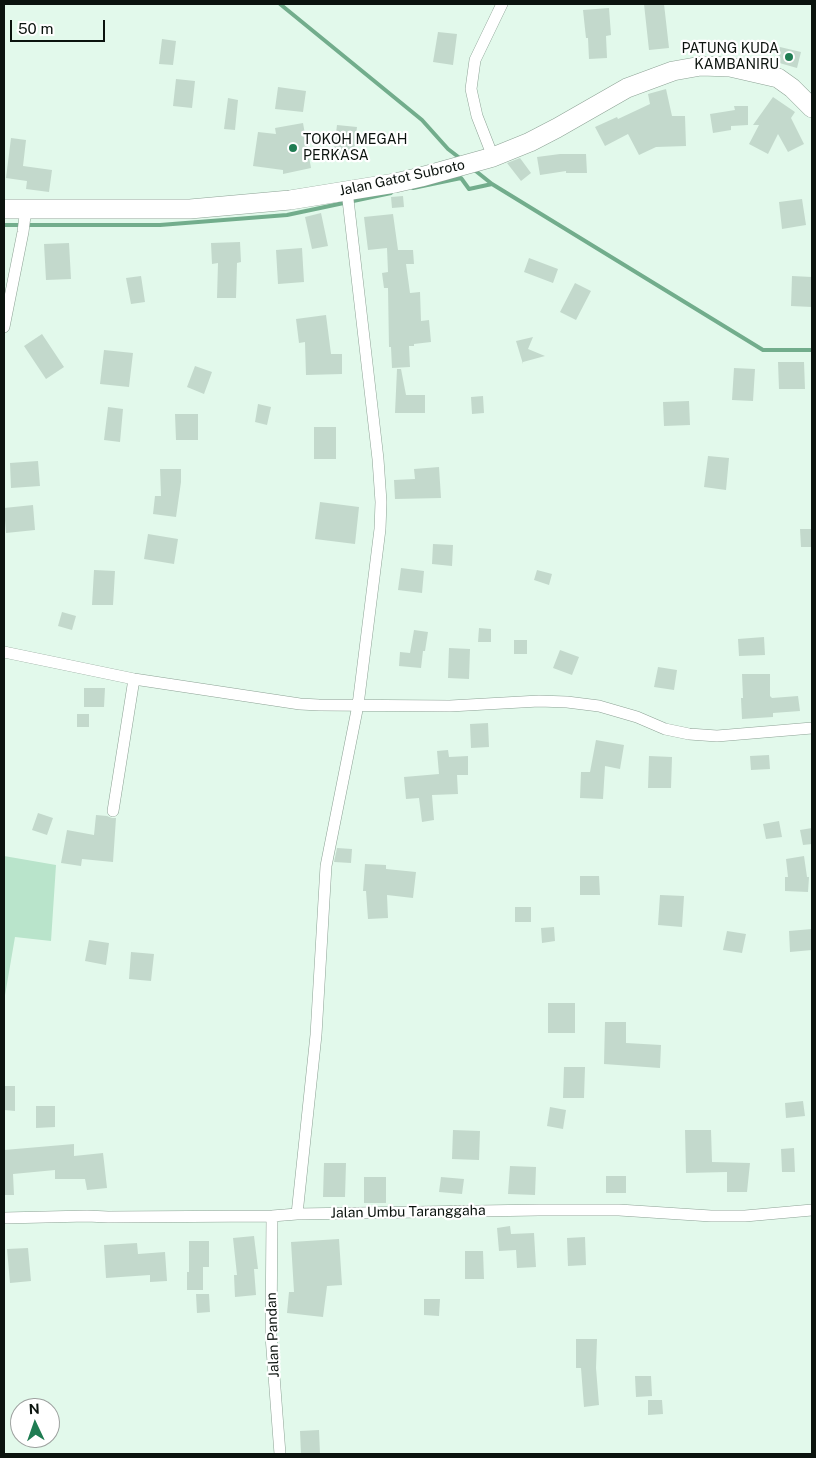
<!DOCTYPE html>
<style>
body{margin:0}
#map{position:relative;width:816px;height:1458px;overflow:hidden;background:#e2f9eb;font-family:"Public Sans",sans-serif}
canvas{display:block}
.frame{position:absolute;inset:0;border:5px solid #0b130e;pointer-events:none}
.north{position:absolute;left:10px;top:1398px;width:50px;height:50px;box-sizing:border-box;background:#fff;border:1px solid #9da19f;border-radius:50%;rotate:357deg;font-size:14px;font-weight:700;line-height:20px;text-align:center;color:#0b130e}
.north::after{content:'';display:block;margin:auto;width:18px;height:22px;background:#1f7c52;clip-path:polygon(50% 0,100% 100%,50% 72%,0 100%)}
.scale{position:absolute;left:10px;top:20px;width:95px;height:22px;box-sizing:border-box;border:2px solid #0b130e;border-top:0;padding-left:6px;font-size:15px;line-height:18px;white-space:nowrap;color:#0b130e;-webkit-text-stroke:4px #fff;paint-order:stroke}
</style>
<div id="map">
<canvas width="816" height="1458"></canvas>
<div class="frame"></div>
<div class="north">N</div>
<div class="scale">50 m</div>
</div>
<script>
const g = document.querySelector('canvas').getContext('2d');
g.lineJoin = 'round';
function paint(path, color) { g.fillStyle = color; g.fill(path, 'evenodd'); }
const shape = rows => new Path2D(rows.map(r => 'M' + r).join(''));
function stroke(path, color, width, dash) { g.strokeStyle = color; g.lineWidth = width; g.lineCap = dash ? 'butt' : 'round'; g.setLineDash(dash || []); g.stroke(path); }
function write(font, color, halo, rows, align = 'center') {
  g.font = font + ' "Public Sans",sans-serif'; g.lineWidth = 4.5; g.setLineDash([]); g.textBaseline = 'middle'; g.strokeStyle = halo; g.fillStyle = color; for (const [text, x, y, turn = 0] of rows) {
    g.save(); g.translate(x, y); g.rotate((+turn || 0) * Math.PI / 180); g.textAlign = isNaN(turn) ? turn : align; if (halo) g.strokeText(text, 0, 0); g.fillText(text, 0, 0); g.restore();
  }
}
paint(shape([
 [4,856,56,865,51,941,15,937,4,1001]
]), '#b9e4cb');
stroke(shape([
 [280,4,422,120,448,149,461,159],
 [472,168,492,184,763,350,812,350],
 [413,188,461,178,469,189,492,184],
 [4,225,160,225,287,215,391,193]
]), '#72ad8c', 4);
paint(shape([
 [644,4,664,4,669,48,649,50],
 [609,8,611,35,606,36,607,58,589,59,588,38,586,38,583,10],
 [438,32,457,34,453,65,433,62],
 [162,39,176,41,173,65,159,64],
 [780,47,801,52,797,68,776,62],
 [176,79,195,81,192,108,173,106],
 [278,87,306,91,303,112,275,109],
 [666,89,672,116,685,116,686,146,656,147,639,155,628,134,605,146,595,127,617,117,618,119,650,104,648,94],
 [773,97,795,112,791,118,804,144,788,152,778,134,768,154,749,144,759,125,753,125],
 [228,98,238,100,235,130,224,129],
 [734,106,748,106,748,125,731,126,731,130,713,133,710,114,735,110],
 [303,123,311,168,283,174,283,170,253,166,258,132,276,134,275,128],
 [337,125,357,127,353,159,333,157],
 [11,138,26,140,23,166,52,170,49,192,26,189,27,181,6,178],
 [560,154,586,154,587,173,566,173,566,171,540,175,537,157],
 [520,158,531,173,521,181,507,163],
 [403,196,404,207,392,208,391,197],
 [802,199,806,225,782,229,779,202],
 [321,213,328,246,312,249,305,217],
 [393,214,398,250,413,250,414,264,406,264,410,293,420,292,421,321,429,320,431,342,414,344,414,346,409,346,410,367,392,368,391,347,389,347,388,288,384,288,382,273,388,272,387,248,368,250,364,217],
 [240,242,241,262,237,263,236,298,217,298,218,263,212,264,211,243],
 [69,243,71,279,46,280,44,244],
 [302,248,304,282,278,284,276,250],
 [529,258,558,269,553,283,524,272],
 [141,276,145,302,131,304,126,278],
 [792,276,812,277,812,307,791,306],
 [575,283,591,291,576,320,560,312],
 [326,315,331,354,342,354,342,374,306,375,305,342,299,343,296,319],
 [42,334,64,367,46,379,24,346],
 [533,337,528,349,545,356,523,362,523,364,516,341],
 [104,350,133,353,129,387,100,384],
 [778,362,804,362,805,389,779,389],
 [195,366,212,372,204,394,187,387],
 [734,368,755,369,753,401,732,400],
 [397,369,401,369,406,395,425,395,425,413,395,413],
 [483,396,484,413,472,414,471,397],
 [689,401,690,425,664,426,663,402],
 [258,404,271,407,267,425,255,422],
 [108,407,123,409,120,442,104,440],
 [175,414,198,414,198,440,176,440],
 [314,427,336,427,336,459,314,459],
 [708,456,729,458,726,490,704,487],
 [38,461,40,486,11,488,10,463],
 [439,467,441,498,395,499,394,480,415,479,414,469],
 [160,469,181,469,181,482,176,517,153,514,155,496,161,496],
 [320,502,359,507,355,544,315,539],
 [33,505,35,530,6,533,4,508],
 [800,529,812,529,812,547,801,547],
 [148,534,178,539,174,564,144,559],
 [433,544,453,545,452,566,432,564],
 [401,568,424,571,422,593,398,590],
 [94,570,115,571,113,605,92,605],
 [537,570,552,574,549,585,534,580],
 [62,612,76,616,72,630,58,626],
 [479,628,491,629,491,642,478,642],
 [414,630,428,632,425,651,423,651,421,668,399,666,400,652,410,653],
 [764,637,765,655,739,656,738,639],
 [514,640,527,640,527,654,514,654],
 [449,648,470,649,469,679,448,678],
 [560,650,579,657,572,675,553,668],
 [658,667,677,670,674,690,654,687],
 [742,674,770,674,770,696,772,698,798,696,800,711,773,713,773,717,742,719,741,698,743,698],
 [84,688,105,688,104,707,84,707],
 [77,714,89,714,89,727,77,727],
 [488,723,489,747,471,748,470,724],
 [596,740,624,745,620,769,605,766,603,799,580,798,581,772,590,772],
 [448,750,449,757,468,756,468,775,457,775,458,794,432,795,434,820,422,822,419,798,406,799,404,777,439,774,437,751],
 [769,755,770,769,751,770,750,756],
 [649,756,672,757,671,788,648,788],
 [38,813,53,818,47,835,32,830],
 [96,815,107,816,112,818,116,818,113,862,82,859,81,866,61,863,67,830,94,835],
 [779,821,782,837,766,839,763,824],
 [812,828,812,844,803,845,800,830],
 [337,848,352,849,351,863,334,862],
 [804,856,807,877,809,877,808,892,785,891,785,877,788,877,786,859],
 [365,864,386,865,386,869,416,872,413,898,387,895,388,918,368,919,366,891,363,891],
 [580,876,599,876,600,895,580,895],
 [660,895,684,896,682,927,658,925],
 [515,907,531,907,531,922,515,922],
 [554,927,555,941,542,943,541,928],
 [812,929,812,950,790,952,789,931],
 [727,931,746,934,742,953,723,950],
 [89,940,109,943,106,965,85,961],
 [131,952,154,954,151,981,129,979],
 [548,1003,575,1003,575,1033,548,1033],
 [605,1022,626,1022,626,1043,661,1045,660,1068,604,1064],
 [564,1067,585,1067,584,1098,563,1098],
 [4,1086,15,1086,15,1111,4,1110],
 [803,1101,805,1116,786,1118,785,1103],
 [36,1106,55,1106,55,1127,36,1128],
 [550,1107,566,1110,563,1129,547,1126],
 [453,1130,480,1131,479,1160,452,1159],
 [685,1130,711,1130,712,1162,750,1163,747,1192,727,1192,727,1172,686,1173],
 [74,1144,74,1156,103,1153,107,1188,87,1190,85,1179,55,1179,55,1170,13,1174,14,1195,4,1195,4,1150],
 [794,1148,795,1172,782,1172,781,1149],
 [324,1163,346,1163,345,1197,323,1197],
 [510,1166,536,1167,535,1195,508,1194],
 [606,1176,626,1176,626,1193,606,1193],
 [364,1177,386,1177,386,1203,364,1203],
 [441,1177,464,1179,462,1194,439,1192],
 [510,1226,511,1234,534,1233,536,1267,517,1268,516,1250,499,1251,497,1228],
 [254,1236,258,1269,254,1269,256,1295,235,1297,234,1275,237,1275,233,1238],
 [585,1237,586,1265,568,1266,567,1238],
 [339,1239,342,1285,327,1286,323,1317,287,1313,289,1292,294,1292,291,1242],
 [189,1241,209,1241,209,1267,203,1267,203,1290,187,1290,187,1272,189,1272],
 [137,1243,138,1254,165,1252,167,1281,150,1282,150,1275,106,1278,104,1245],
 [28,1248,31,1281,10,1283,7,1249],
 [465,1251,483,1251,484,1279,465,1279],
 [196,1294,209,1294,210,1312,197,1313],
 [424,1299,440,1299,439,1316,424,1315],
 [576,1339,597,1339,596,1368,599,1405,584,1407,581,1368,576,1368],
 [635,1376,651,1376,652,1396,636,1397],
 [648,1400,662,1400,663,1414,648,1415],
 [319,1430,320,1454,301,1454,300,1431]
]), '#c3d9cc');
const minor = shape([
 [493,157,477,116,471,89,475,60,502,4],
 [4,327,23,232,26,208],
 [4,652,134,679,300,704,319,705,450,706,539,701,567,702,599,706,637,717,665,729,689,734,717,736,812,728],
 [113,811,134,679],
 [297,1214,316,1035,326,866,358,705,380,529,381,502,378,459,347,191],
 [272,1216,271,1336,280,1454],
 [4,1218,87,1216,108,1217,272,1216,297,1214,539,1210,619,1210,711,1216,745,1216,812,1210]
]);
const trunk = shape([
 [4,209,190,209,290,200,395,183,421,177,493,157,530,142,557,128,627,88,673,71,701,66,730,67,778,78,792,88,812,108]
]);
stroke(minor, '#8da295', 12);
stroke(trunk, '#8da295', 20);
stroke(minor, '#fff', 11);
stroke(trunk, '#fff', 19);
for (const [x, y, r, color] of [
 [789,57,5,"#1f7c52"],
 [293,148,5,"#1f7c52"]
]) { const dot = new Path2D(); dot.arc(x, y, r, 0, 2 * Math.PI); g.fillStyle = color; g.fill(dot); stroke(dot, '#fff', 2); }
write('14px', '#0b130e', '#fff', [
 ["PATUNG KUDA",779,49],
 ["KAMBANIRU",779,65],
 ["TOKOH MEGAH",303,140,"left"],
 ["PERKASA",303,156,"left"]
], 'right');
write('14px', '#0b130e', '#fff', [
 ["Jalan Gatot Subroto",402,178,-12],
 ["Jalan Umbu Taranggaha",408,1212,-1],
 ["Jalan Pandan",273,1335,-92]
]);
</script>
